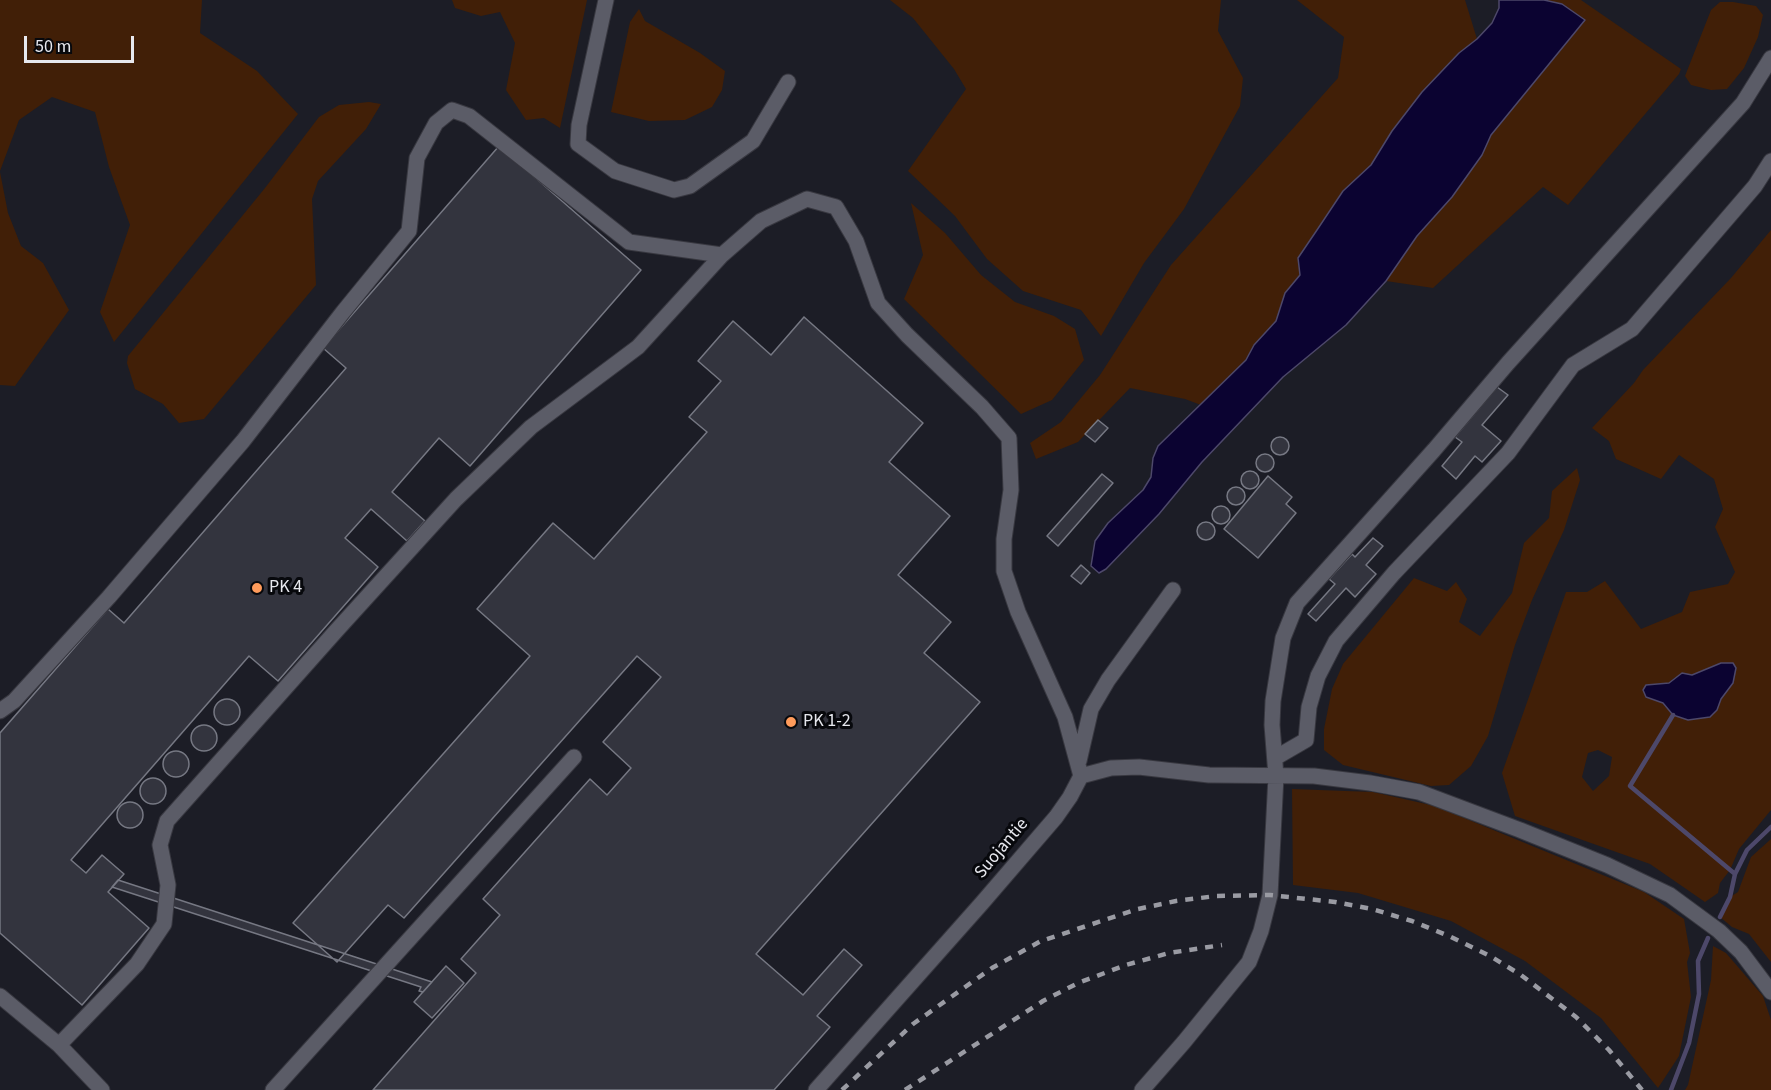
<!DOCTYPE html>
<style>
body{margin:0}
#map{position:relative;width:1771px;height:1090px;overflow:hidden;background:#1c1d26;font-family:"Source Sans 3",sans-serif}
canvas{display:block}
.scale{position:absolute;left:24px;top:36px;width:110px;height:27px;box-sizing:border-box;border:3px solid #e7e8ee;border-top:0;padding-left:8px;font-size:18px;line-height:21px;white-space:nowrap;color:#e7e8ee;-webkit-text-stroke:4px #07080c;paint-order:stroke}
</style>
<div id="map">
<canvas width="1771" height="1090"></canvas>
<div class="scale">50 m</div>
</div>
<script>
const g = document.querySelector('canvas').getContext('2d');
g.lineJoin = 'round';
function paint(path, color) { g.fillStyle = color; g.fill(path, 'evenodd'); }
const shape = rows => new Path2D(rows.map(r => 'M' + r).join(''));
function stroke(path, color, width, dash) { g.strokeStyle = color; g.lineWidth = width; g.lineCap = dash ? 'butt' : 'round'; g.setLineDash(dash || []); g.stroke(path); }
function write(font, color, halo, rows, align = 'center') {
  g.font = font + ' "Source Sans 3",sans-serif'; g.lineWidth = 6; g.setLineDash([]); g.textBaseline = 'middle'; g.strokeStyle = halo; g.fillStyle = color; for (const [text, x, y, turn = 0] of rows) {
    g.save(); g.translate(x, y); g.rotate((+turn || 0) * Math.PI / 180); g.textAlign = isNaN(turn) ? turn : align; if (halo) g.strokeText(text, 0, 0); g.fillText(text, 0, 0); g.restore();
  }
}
paint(shape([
 [0,0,202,0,200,33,257,71,298,114,114,342,100,312,130,225,109,167,95,112,52,97,19,120,0,171],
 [452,0,587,0,560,128,544,118,526,120,506,90,515,43,500,12,481,16,455,8],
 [890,0,1221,0,1218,31,1243,78,1240,106,1184,209,1144,263,1101,336,1081,310,1023,291,987,259,955,216,908,171,966,89,954,69,913,18],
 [1297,0,1465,0,1477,39,1459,53,1422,92,1392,131,1371,165,1343,191,1317,230,1300,275,1285,293,1276,321,1254,345,1246,360,1201,405,1185,399,1130,388,1078,442,1036,459,1030,443,1061,422,1100,375,1171,265,1338,78,1344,37],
 [1544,0,1581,0,1681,69,1679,74,1568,205,1543,187,1433,288,1386,281,1417,236,1452,197,1482,155,1491,135,1576,30,1562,4],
 [1720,2,1733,2,1756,6,1763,15,1758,37,1744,68,1727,89,1711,90,1691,85,1685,76,1711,10],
 [639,9,645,21,700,53,725,71,722,90,712,107,685,120,649,121,611,112,630,22],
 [369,102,381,104,366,129,318,181,312,199,316,285,204,419,179,423,163,404,135,389,127,363,128,356,265,188,319,117,339,105],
 [0,172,8,213,21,246,43,263,69,310,15,386,0,385],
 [911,203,945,233,981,275,1015,302,1054,316,1075,329,1084,360,1052,400,1021,414,904,299,923,255],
 [1771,230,1771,810,1739,849,1730,870,1720,883,1718,893,1705,902,1650,864,1515,816,1502,773,1566,592,1587,592,1605,581,1641,629,1682,612,1690,592,1728,584,1735,572,1715,527,1723,509,1714,479,1679,455,1661,479,1616,459,1609,441,1592,428,1634,383,1643,370,1731,278],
 [1721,663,1733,683,1721,699,1717,710,1673,715,1646,685,1669,683,1674,678,1692,675],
 [1598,750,1612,757,1609,776,1593,791,1582,777,1588,753],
 [1577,468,1580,480,1564,530,1532,600,1515,645,1488,736,1471,766,1449,785,1431,786,1343,765,1324,750,1324,729,1332,689,1343,664,1414,578,1447,591,1456,582,1467,599,1459,622,1480,636,1512,593,1524,543,1549,518,1552,491],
 [1292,789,1373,792,1435,806,1644,892,1684,919,1690,953,1687,962,1691,997,1679,1056,1658,1088,1601,1018,1525,961,1451,921,1358,893,1293,885],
 [1771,839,1771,962,1749,934,1732,927,1720,917,1730,897,1738,892,1751,857],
 [1713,946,1726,953,1763,996,1771,1020,1771,1090,1685,1090,1688,1085,1711,980]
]), '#411f07');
const water = shape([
 [1499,0,1544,0,1562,4,1585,20,1491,135,1482,155,1452,197,1417,236,1386,281,1346,325,1283,377,1202,462,1159,514,1106,569,1099,573,1091,566,1095,541,1108,523,1143,490,1151,477,1153,458,1158,446,1246,360,1254,345,1276,321,1285,293,1300,275,1298,258,1317,230,1343,191,1371,165,1392,131,1422,92,1459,53,1477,39,1492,23,1499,8,1499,0],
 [1721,663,1733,663,1736,668,1733,683,1721,699,1717,710,1710,717,1688,720,1673,715,1663,703,1646,697,1643,690,1646,685,1669,683,1682,673,1692,675,1721,663]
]);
paint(water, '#0b0331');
stroke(water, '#4d486a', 1.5);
stroke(shape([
 [1673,715,1630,786,1735,874],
 [1720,917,1730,897,1735,874,1747,850,1771,827],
 [1671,1090,1689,1043,1699,994,1698,961,1708,938]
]), '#4d486a', 4.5);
const building = shape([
 [499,146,641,270,470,466,439,438,392,492,425,521,407,541,371,509,345,538,378,567,278,681,249,656,71,860,86,873,102,855,124,874,108,892,149,928,82,1005,0,933,0,733,108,609,124,623,346,368,323,348,499,146],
 [804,317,923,423,889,462,950,516,898,575,951,622,924,653,980,702,756,954,803,995,844,949,862,965,817,1016,830,1027,774,1090,373,1090,476,973,461,959,500,915,483,899,590,779,607,795,631,768,603,742,661,677,637,656,404,918,388,905,337,962,293,923,530,656,477,609,553,523,594,559,707,432,689,417,721,381,698,361,733,321,771,355,804,317],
 [1497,387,1508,395,1482,425,1501,441,1482,462,1475,456,1456,479,1442,466,1462,442,1455,437,1497,387],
 [1098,420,1108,428,1095,442,1085,434,1098,420],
 '1271 446a9 9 0 1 1 18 0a9 9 0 1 1-18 0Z',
 '1256 463a9 9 0 1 1 18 0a9 9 0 1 1-18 0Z',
 '1241 480a9 9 0 1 1 18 0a9 9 0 1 1-18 0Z',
 [1102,474,1113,483,1058,546,1047,536,1102,474],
 [1268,476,1292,497,1286,504,1296,513,1258,558,1224,529,1268,476],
 '1227 496a9 9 0 1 1 18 0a9 9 0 1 1-18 0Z',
 '1212 515a9 9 0 1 1 18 0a9 9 0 1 1-18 0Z',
 '1197 531a9 9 0 1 1 18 0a9 9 0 1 1-18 0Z',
 [1373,538,1383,546,1366,565,1376,574,1355,597,1346,588,1316,621,1308,614,1335,584,1329,579,1352,554,1355,557,1373,538],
 [1081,565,1090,573,1081,584,1071,576,1081,565],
 '214 712a13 13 0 1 1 26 0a13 13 0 1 1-26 0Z',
 '191 738a13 13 0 1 1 26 0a13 13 0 1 1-26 0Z',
 '163 764a13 13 0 1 1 26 0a13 13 0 1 1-26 0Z',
 '140 791a13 13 0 1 1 26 0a13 13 0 1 1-26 0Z',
 '117 815a13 13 0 1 1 26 0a13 13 0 1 1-26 0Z',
 [118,880,432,982,423,992,419,991,421,987,112,887,118,880],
 [446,966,464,983,432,1018,414,1002,446,966]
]);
paint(building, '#33343e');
stroke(building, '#767883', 1.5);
const minor = shape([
 [606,0,579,125,578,144,615,171,674,190,690,186,753,141,788,82],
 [0,711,14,701,109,597,243,441,343,312,409,231,417,158,436,123,452,110,469,116,629,242,722,255],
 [1275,758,1306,740,1309,707,1318,676,1336,641,1394,573,1508,453,1573,365,1632,329,1755,186,1771,161],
 [1079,761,1091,709,1108,680,1173,590],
 [0,996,59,1045,137,964,164,924,168,885,160,845,167,821,336,631,456,499,531,427,638,347,722,255,761,221,807,199,836,207,856,241,878,303,907,335,982,407,1009,438,1011,490,1004,539,1004,571,1018,612,1065,717,1081,776],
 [59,1045,102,1090],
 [273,1090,574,757],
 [816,1090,982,903,1056,817,1070,797,1081,776,1111,768,1139,767,1209,775,1314,776,1370,783,1419,792,1520,830,1607,865,1670,895,1719,931,1741,952,1771,992],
 [1142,1090,1184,1042,1249,962,1261,931,1270,895,1276,776,1272,725,1273,701,1283,638,1297,603,1434,450,1508,363,1743,103,1771,58]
]);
stroke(minor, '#383840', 17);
stroke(minor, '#5b5c67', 15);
stroke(shape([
 [842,1090,913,1024,992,968,1041,941,1138,909,1176,901,1216,896,1270,895,1335,902,1372,909,1412,921,1449,936,1490,956,1521,975,1576,1017,1609,1050,1642,1090],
 [905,1090,1043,1001,1078,983,1126,965,1169,953,1222,945]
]), '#9a9ba3', 4.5, [8, 8]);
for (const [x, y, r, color] of [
 [257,588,6,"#ff9b5b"],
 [791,722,6,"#ff9b5b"]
]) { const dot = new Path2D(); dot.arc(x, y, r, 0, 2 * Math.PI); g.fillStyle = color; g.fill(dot); stroke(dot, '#07080c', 2); }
write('18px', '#e7e8ee', '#07080c', [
 ["PK 4",269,588],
 ["PK 1-2",803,722]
], 'left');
write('18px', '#e7e8ee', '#07080c', [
 ["Suojantie",1002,849,-50]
]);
</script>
